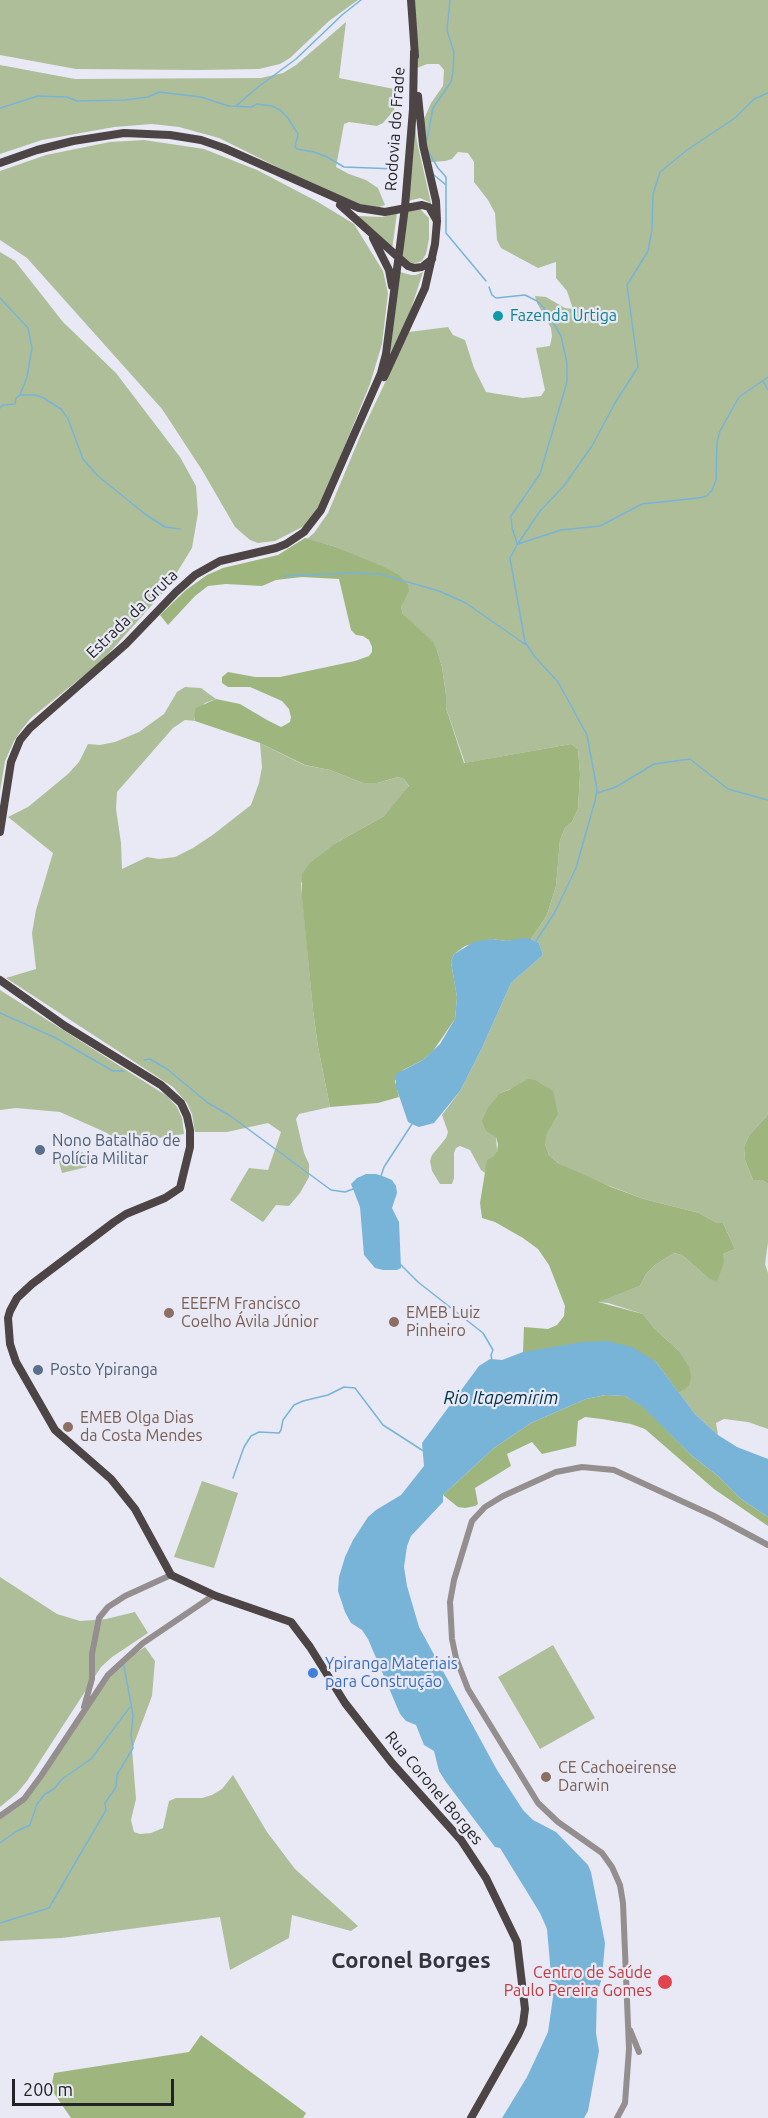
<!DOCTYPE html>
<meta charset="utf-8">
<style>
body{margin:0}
#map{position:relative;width:768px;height:2118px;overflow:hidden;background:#e8e9f4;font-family:Ubuntu,sans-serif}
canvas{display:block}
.scale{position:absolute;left:12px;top:2079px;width:162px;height:27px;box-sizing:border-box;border:3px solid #232327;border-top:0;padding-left:8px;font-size:18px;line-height:21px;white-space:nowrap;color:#232327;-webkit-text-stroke:4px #e8e9f4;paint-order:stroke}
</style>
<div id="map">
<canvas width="768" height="2118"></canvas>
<div class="scale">200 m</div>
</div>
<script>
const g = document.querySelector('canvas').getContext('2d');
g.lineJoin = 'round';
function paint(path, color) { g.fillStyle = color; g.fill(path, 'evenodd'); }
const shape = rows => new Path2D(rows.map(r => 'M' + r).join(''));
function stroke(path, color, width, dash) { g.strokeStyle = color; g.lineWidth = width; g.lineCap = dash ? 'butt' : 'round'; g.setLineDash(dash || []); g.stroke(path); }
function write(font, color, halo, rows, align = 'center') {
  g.font = font + ' Ubuntu,sans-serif'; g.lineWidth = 4.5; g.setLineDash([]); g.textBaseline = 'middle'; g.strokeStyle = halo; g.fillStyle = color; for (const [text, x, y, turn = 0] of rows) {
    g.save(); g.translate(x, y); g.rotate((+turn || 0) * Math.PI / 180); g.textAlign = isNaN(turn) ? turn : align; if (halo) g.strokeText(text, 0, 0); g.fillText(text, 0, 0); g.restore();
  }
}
paint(shape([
 [0,0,358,0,329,21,290,58,280,64,259,69,198,70,76,69,0,55],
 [411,0,768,0,768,1112,767,1116,750,1134,744,1147,745,1160,753,1180,762,1180,768,1184,768,1242,765,1264,768,1273,768,1429,748,1422,724,1419,716,1423,718,1435,695,1414,679,1393,684,1390,678,1350,654,1328,643,1314,608,1303,596,1302,640,1286,646,1274,655,1265,674,1253,682,1255,708,1278,723,1254,735,1249,723,1223,717,1223,699,1213,644,1199,588,1178,558,1163,549,1155,545,1144,545,1135,557,1114,552,1091,536,1080,500,1093,496,1137,497,1151,485,1173,481,1170,470,1150,460,1146,456,1148,454,1153,454,1178,452,1184,440,1184,432,1171,430,1161,432,1155,446,1138,448,1132,442,1115,460,1091,482,1048,511,983,543,955,539,943,531,939,547,915,556,886,560,840,565,828,572,822,578,809,580,774,578,749,571,744,465,763,446,708,446,695,442,667,437,650,403,614,401,607,403,602,398,574,336,547,307,539,314,533,328,513,364,427,409,332,448,327,453,335,465,340,474,368,486,392,523,398,541,396,545,390,536,348,550,346,552,336,551,328,537,303,535,296,546,297,565,308,573,309,567,291,556,278,556,262,538,268,501,248,497,240,495,213,488,200,474,182,474,162,468,153,458,152,452,159,445,161,431,162,423,158,424,119,431,103,443,86,444,70,439,64,427,64,417,68],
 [346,22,339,78,394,89,396,98,394,110,383,123,377,126,349,122,344,124,336,167,349,174,366,180,378,188,385,205,374,209,354,205,219,138,179,127,152,124,114,127,42,140,0,154,0,65,75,79,261,78,283,73,296,65],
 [414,115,417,142,431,203,420,198,408,201],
 [144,140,204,149,257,170,318,202,354,224,383,271,388,293,382,344,370,384,322,502,308,524,275,541,258,543,250,540,235,527,202,470,162,409,27,258,0,240,0,171,46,155,110,142],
 [419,208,429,218,429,239,426,254,422,261,413,264,403,260,402,253,408,211],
 [397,213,392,250,357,216,382,217],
 [0,252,15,261,63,322,116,373,180,457,196,486,198,513,192,548,168,587,102,661,31,718,22,729,14,741,5,761,0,791],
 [400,272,411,275,416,275,423,272,410,312,390,354],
 [185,687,201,688,216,699,205,703,194,716,195,721,185,720,173,728,117,792,116,809,121,843,122,869,147,857,159,859,175,857,193,848,214,834,251,805,259,783,262,767,260,743,304,765,330,770,363,783,377,783,398,777,404,779,410,788,384,816,336,843,301,883,313,1010,318,1047,330,1107,299,1114,296,1119,304,1153,309,1164,309,1177,300,1193,289,1206,276,1205,263,1222,230,1200,249,1168,268,1170,281,1132,268,1123,227,1132,195,1132,192,1114,187,1103,173,1087,6,978,36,969,32,933,36,910,53,853,8,817,28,807,68,774,79,762,88,744,100,745,115,742,139,732,164,714,177,692],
 [0,990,167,1096,177,1107,182,1118,184,1134,120,1144,107,1133,60,1112,16,1108,0,1110],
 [83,1152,87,1167,62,1173,58,1158],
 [202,1481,238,1493,214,1568,174,1557],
 [0,1577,57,1614,80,1621,106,1619,135,1612,148,1633,112,1657,101,1667,27,1781,17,1793,0,1807],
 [553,1645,595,1718,540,1749,498,1677],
 [145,1647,155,1661,152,1696,132,1749,136,1799,131,1820,134,1832,140,1834,151,1833,163,1828,169,1801,176,1798,202,1798,212,1795,222,1789,233,1775,267,1832,295,1869,358,1926,351,1931,292,1915,289,1938,230,1970,220,1917,62,1938,0,1941,0,1819,18,1806,118,1665]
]), '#aebe99');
paint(shape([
 [305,538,336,547,384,567,398,574,408,585,409,591,401,607,403,614,433,642,437,650,442,667,446,695,446,708,464,763,571,744,578,749,580,774,578,809,572,822,565,828,560,840,556,886,547,915,531,939,506,941,492,939,465,946,454,954,451,962,457,997,455,1019,433,1051,423,1060,403,1070,395,1081,399,1097,378,1103,330,1107,318,1047,313,1010,302,898,302,874,310,863,336,843,384,816,409,786,404,779,398,777,377,783,363,783,330,770,305,765,260,743,195,721,194,716,196,708,216,699,240,704,267,720,281,727,285,725,290,722,291,717,289,709,282,701,250,687,228,687,222,683,222,677,228,672,255,677,280,677,355,661,369,656,372,652,372,647,369,640,363,636,356,635,351,630,339,579,302,577,276,580,262,586,226,584,208,586,195,596,168,625,160,615,186,590,207,575,223,568,278,555],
 [528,1079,536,1080,553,1091,558,1114,546,1135,545,1144,549,1155,558,1163,611,1187,644,1199,699,1213,717,1223,723,1223,735,1249,723,1254,724,1262,717,1282,708,1278,682,1255,674,1253,655,1265,646,1274,640,1286,598,1302,643,1314,654,1328,678,1350,689,1367,691,1377,689,1385,684,1390,679,1393,656,1362,523,1352,524,1327,548,1329,557,1325,564,1316,565,1306,549,1265,538,1249,523,1238,495,1222,482,1218,480,1203,487,1160,493,1157,497,1151,498,1144,496,1137,486,1131,482,1121,488,1108,500,1093,509,1090],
 [768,1112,768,1184,762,1180,753,1180,745,1160,744,1147,750,1134,767,1116],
 [606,1395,625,1396,644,1407,692,1456,718,1476,741,1499,768,1517,768,1526,714,1489,645,1429,631,1424,602,1419,585,1417,578,1421,576,1446,542,1454,532,1442,507,1454,511,1466,475,1488,478,1504,475,1506,465,1508,458,1507,443,1495,494,1448,531,1423,586,1399],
 [201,2035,306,2113,303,2118,71,2118,51,2089,54,2073,189,2052]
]), '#9eb57e');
paint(shape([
 [524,938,531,939,539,943,543,955,511,983,482,1048,460,1091,434,1123,419,1127,414,1125,408,1122,396,1087,396,1074,423,1060,440,1044,455,1019,457,997,451,962,454,954,474,942,492,939,506,941],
 [366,1174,376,1174,385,1177,392,1180,396,1186,397,1193,392,1208,399,1222,401,1268,397,1270,383,1270,375,1268,364,1255,360,1207,351,1184,357,1178],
 [607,1341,632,1347,656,1362,695,1414,718,1435,737,1447,768,1459,768,1517,741,1499,718,1476,692,1456,643,1407,625,1396,606,1395,586,1399,531,1423,494,1448,443,1495,443,1502,411,1536,407,1546,404,1567,407,1586,419,1627,497,1770,523,1810,533,1820,556,1832,588,1865,591,1872,605,1943,602,1978,597,1993,596,2033,599,2051,588,2111,584,2118,502,2118,527,2077,548,2032,553,1997,547,1929,540,1913,500,1848,495,1847,446,1782,439,1771,434,1751,424,1745,416,1725,406,1721,400,1714,368,1639,362,1630,351,1623,345,1612,338,1591,339,1577,345,1557,353,1540,368,1517,376,1510,401,1495,424,1466,422,1443,479,1366,490,1359,502,1360,523,1352,583,1342]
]), '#78b4d8');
stroke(shape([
 [236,106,258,87,296,59,342,15,361,0],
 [0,108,38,96,67,97,77,101,125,100,148,97,159,92,201,97,229,106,251,107,257,104,272,106,280,110,288,118,298,134,295,147,297,149,314,152,327,157,344,167,397,169],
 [427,140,433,108,451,82,453,72,454,53,447,30,450,0],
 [428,151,438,168,446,177,446,233,486,281],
 [434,175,446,185],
 [489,287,492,295,496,298,525,295,537,301,545,309,561,336,567,363,567,382,540,474,511,516,512,528,517,543],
 [0,298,28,328,32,348,27,377,20,395,16,398,15,404,3,405,0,408],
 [763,381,768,390],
 [20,395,34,395,42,397,61,409,68,419,83,459,98,476,145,514,165,527,180,529],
 [518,544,561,530,600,526,642,504,698,498,707,496,712,490,716,480,717,442,720,431,739,397,768,377],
 [284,576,351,573,380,574,439,591,466,603,526,645],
 [597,793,616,787,654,764,690,759,728,789,768,800],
 [536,941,555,912,576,868,595,801,597,789,587,735,558,682,535,657,525,642,510,558,517,545,540,511,563,487,592,446,615,403,638,367,627,285,648,251,652,230,653,194,660,172,687,150,735,118,754,99,768,93],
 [0,1013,54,1037,113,1071,124,1071],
 [144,1060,150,1059,167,1069,208,1103,229,1115,331,1190,345,1192,353,1189],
 [381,1176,384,1167,412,1124],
 [400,1264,418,1282,483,1333,493,1350,491,1355,492,1361],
 [233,1478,244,1447,251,1436,259,1432,279,1433,281,1430,283,1420,294,1405,303,1401,328,1395,344,1387,355,1388,383,1425,425,1452],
 [0,1843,17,1831,30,1825,37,1804,45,1794,54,1789,62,1779,91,1759,130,1707],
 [0,1923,49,1908,106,1810,105,1803,116,1787,117,1775,133,1748,131,1736,133,1715,124,1666]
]), '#78b4d8', 1.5);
stroke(shape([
 [84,1707,92,1679,92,1654,99,1618,108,1607,125,1596,171,1575],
 [0,1816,24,1799,41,1776,108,1675,143,1643,214,1595],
 [630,2030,639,2052],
 [617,2118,625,2103,629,2049,623,1903,620,1885,612,1867,602,1853,558,1822,538,1803,468,1689,456,1658,452,1639,450,1602,454,1580,472,1521,485,1507,503,1496,556,1472,582,1467,614,1470,714,1516,768,1545]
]), '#948e8e', 6);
stroke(shape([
 [411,0,415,56],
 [0,163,37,150,73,141,124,133,170,135,201,140,224,148,359,208,385,212,422,205,429,207,437,221],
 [340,205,408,266,414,268,422,267,432,259],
 [373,238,389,270,392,286],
 [384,377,425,288,435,244,437,221,436,201,423,145,418,96],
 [0,832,11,762,20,740,30,728,126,644,176,592,195,575,220,561,276,548,286,544,304,532,321,510,381,373,386,354,405,207,413,109,414,52],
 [0,980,65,1026,161,1085,181,1103,187,1116,190,1130,190,1147,180,1188,165,1198,126,1214,114,1222,32,1284,17,1298,10,1311,8,1318,10,1344,16,1362,55,1430,111,1479,135,1509,171,1575,216,1596,291,1622,310,1647,345,1703,392,1763,461,1840,486,1878,517,1942,525,2009,523,2024,518,2035,471,2118]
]), '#4d4445', 8);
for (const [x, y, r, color] of [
 [498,316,6,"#0f9aa8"],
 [40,1150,6,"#5c6f8a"],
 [169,1313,6,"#8d6e63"],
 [394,1322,6,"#8d6e63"],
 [38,1370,6,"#5c6f8a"],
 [68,1427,6,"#8d6e63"],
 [313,1673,6,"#3f7fe0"],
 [546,1777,6,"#8d6e63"],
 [665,1982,8,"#e0444e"]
]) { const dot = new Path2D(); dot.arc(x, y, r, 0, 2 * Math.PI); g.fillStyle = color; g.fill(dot); stroke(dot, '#e8e9f4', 2); }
write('16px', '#232327', '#e8e9f4', [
 ["Rodovia do Frade",395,129,-86],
 ["Estrada da Gruta",132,614,-44],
 ["Rua Coronel Borges",434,1788,50]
]);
write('16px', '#0d838f', '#e8e9f4', [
 ["Fazenda Urtiga",510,316]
], 'left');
write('16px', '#4e5e75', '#e8e9f4', [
 ["Nono Batalhão de",52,1141],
 ["Polícia Militar",52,1159],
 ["Posto Ypiranga",50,1370]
], 'left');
write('16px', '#785e54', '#e8e9f4', [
 ["EEEFM Francisco",181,1304],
 ["Coelho Ávila Júnior",181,1322],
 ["EMEB Luiz",406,1313],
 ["Pinheiro",406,1331],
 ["EMEB Olga Dias",80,1418],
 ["da Costa Mendes",80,1436],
 ["CE Cachoeirense",558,1768],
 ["Darwin",558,1786]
], 'left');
write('16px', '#366cbe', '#e8e9f4', [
 ["Ypiranga Materiais",325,1664],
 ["para Construção",325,1682]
], 'left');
write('16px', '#be3a42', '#e8e9f4', [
 ["Centro de Saúde",652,1973],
 ["Paulo Pereira Gomes",652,1991]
], 'right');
write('italic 18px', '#00334a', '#e8e9f4', [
 ["Rio Itapemirim",501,1398]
]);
write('bold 22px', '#32333b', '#e8e9f4', [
 ["Coronel Borges",411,1961]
]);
</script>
